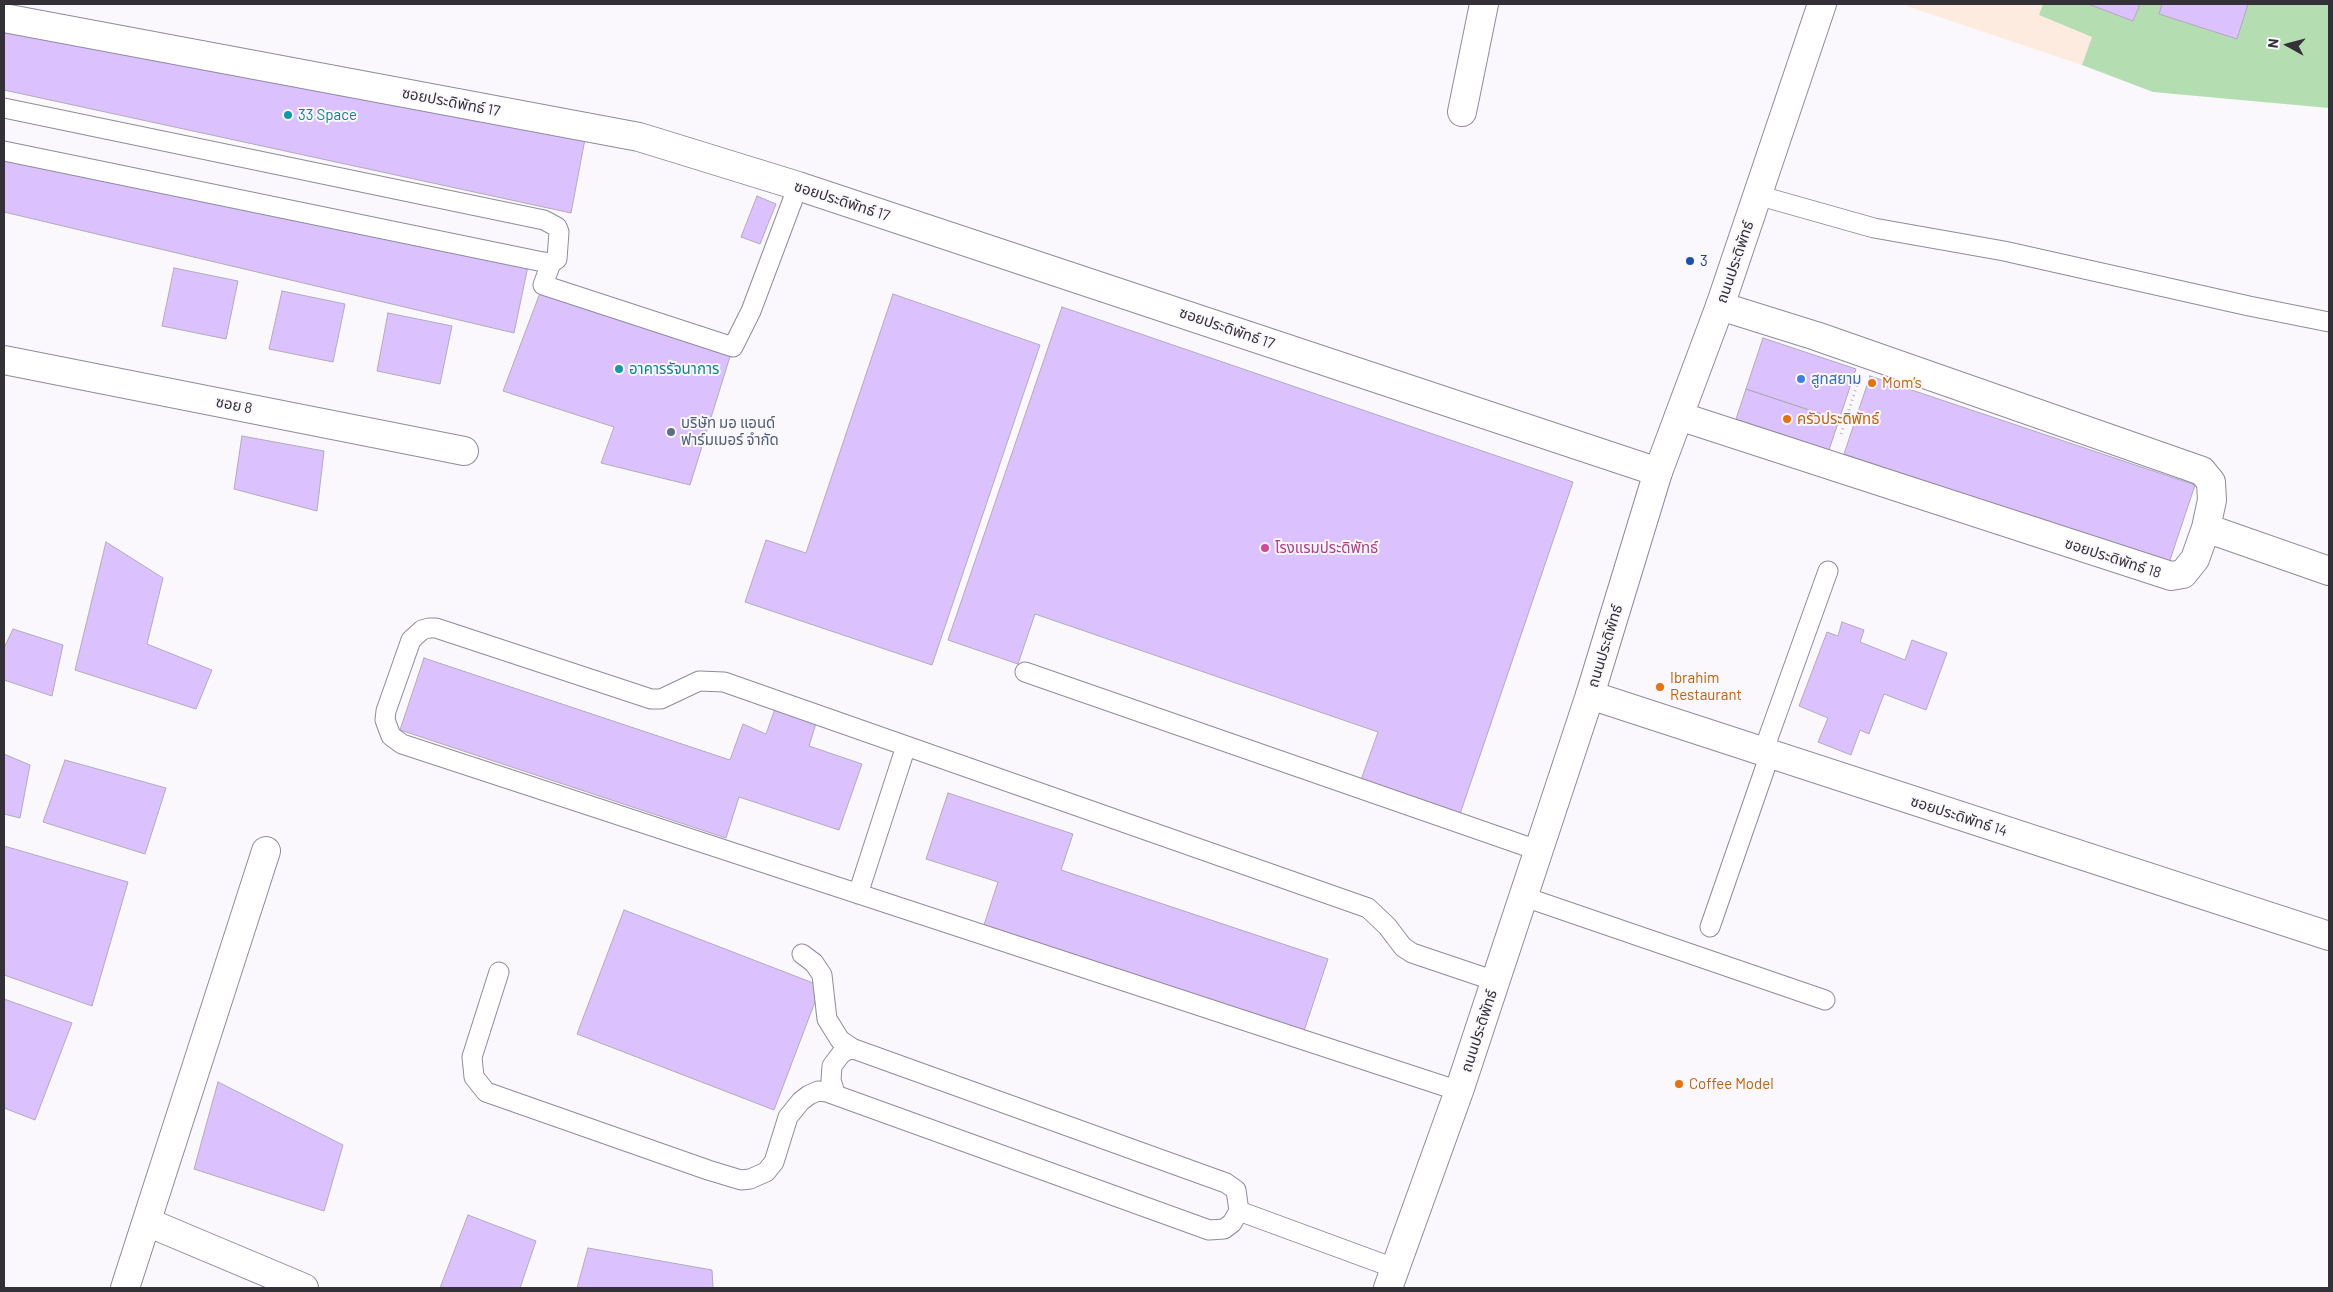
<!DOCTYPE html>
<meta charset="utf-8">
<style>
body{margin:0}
#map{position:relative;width:2333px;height:1292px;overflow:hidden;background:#faf8fc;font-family:Barlow,sans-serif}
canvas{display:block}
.frame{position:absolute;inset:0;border:5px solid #333037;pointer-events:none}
.north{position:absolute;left:2263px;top:20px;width:50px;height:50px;-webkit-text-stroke:4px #faf8fc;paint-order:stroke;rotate:277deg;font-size:14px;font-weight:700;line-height:20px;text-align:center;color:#333037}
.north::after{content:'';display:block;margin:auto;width:18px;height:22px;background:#333037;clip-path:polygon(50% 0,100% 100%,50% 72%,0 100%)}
</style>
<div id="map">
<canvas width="2333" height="1292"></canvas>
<div class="frame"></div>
<div class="north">N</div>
</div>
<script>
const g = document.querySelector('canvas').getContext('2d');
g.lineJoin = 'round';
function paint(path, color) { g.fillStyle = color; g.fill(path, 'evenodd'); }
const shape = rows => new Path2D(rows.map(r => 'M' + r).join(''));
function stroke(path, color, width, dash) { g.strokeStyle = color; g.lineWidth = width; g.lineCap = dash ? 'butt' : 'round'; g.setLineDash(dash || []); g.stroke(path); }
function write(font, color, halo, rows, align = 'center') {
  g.font = font + ' Barlow,"Noto Sans Thai",sans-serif'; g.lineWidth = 4; g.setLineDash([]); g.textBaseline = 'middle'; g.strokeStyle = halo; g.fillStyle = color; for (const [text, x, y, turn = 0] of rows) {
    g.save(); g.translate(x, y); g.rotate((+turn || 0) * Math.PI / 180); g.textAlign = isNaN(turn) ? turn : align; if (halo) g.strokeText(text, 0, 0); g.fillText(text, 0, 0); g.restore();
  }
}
paint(shape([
 [1901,4,2043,4,2039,15,2093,37,2082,65]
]), '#fdebe0');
paint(shape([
 [2043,4,2329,4,2329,108,2153,92,2082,65,2092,37,2039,15]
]), '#b5ddb2');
const building = shape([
 [2088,4,2140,4,2133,21,2088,4],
 [2162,4,2248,4,2237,39,2159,14,2162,4],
 [4,25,585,139,571,213,4,90,4,25],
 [4,159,528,266,514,333,4,212,4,159],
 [757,196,776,204,760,244,741,237,757,196],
 [174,268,238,281,226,339,162,326,174,268],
 [543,285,733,347,690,485,601,463,614,427,503,391,543,285],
 [282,291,345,304,333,362,269,349,282,291],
 [893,294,1040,345,932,665,745,602,766,540,806,553,893,294],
 [1062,307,1573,482,1460,814,1361,780,1378,732,1035,614,1018,664,948,640,1062,307],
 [388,313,452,326,440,384,377,371,388,313],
 [1763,338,1856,369,1839,420,1746,389,1763,338],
 [1870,376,2195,485,2169,563,1844,454,1870,376],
 [1746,389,1839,420,1829,450,1736,419,1746,389],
 [242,436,324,451,317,511,234,489,242,436],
 [106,542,163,578,147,644,212,670,196,709,75,670,106,542],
 [1842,622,1864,630,1860,642,1905,660,1912,640,1947,653,1926,710,1884,694,1869,734,1860,730,1851,755,1818,742,1828,718,1799,706,1827,632,1838,636,1842,622],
 [13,629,63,645,52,696,4,680,4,648,13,629],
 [424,658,730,760,743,724,766,734,776,706,817,720,809,746,862,764,839,830,739,797,726,838,400,730,424,658],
 [4,754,30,765,20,818,4,814,4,754],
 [65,760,166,788,145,854,43,822,65,760],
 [948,793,1073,834,1061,870,1328,959,1303,1034,983,928,998,882,926,859,948,793],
 [4,846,128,882,92,1006,4,975,4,846],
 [624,910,821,986,774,1110,577,1034,624,910],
 [4,999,72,1023,35,1120,4,1108,4,999],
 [218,1082,343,1145,324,1211,194,1169,218,1082],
 [468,1215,536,1241,520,1288,440,1288,468,1215],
 [588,1248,712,1270,713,1288,577,1288,588,1248]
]);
paint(building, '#dbc2ff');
stroke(building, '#b1aabd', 1);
const lane = shape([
 [4,108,544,220,557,227,559,232,557,259,551,263,543,262,4,151],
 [1757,195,1874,228,2004,251,2249,306,2329,322],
 [551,263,543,285,733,347,751,311,798,186],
 [1025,672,1537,850],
 [1763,752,1828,571],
 [858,894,906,746],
 [1522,896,1825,1000],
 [1710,927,1770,754],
 [802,954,814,963,822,975,827,1019,840,1040,852,1048],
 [499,972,472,1057,474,1077,486,1092,708,1170,741,1180,750,1179,766,1172,774,1162,788,1117,801,1101,809,1095,818,1091,827,1092,1209,1230,1224,1229,1232,1223,1239,1211,1394,1268],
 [1459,1091,402,744,391,736,385,720,386,711,411,640,422,630,429,628,436,628,651,699,661,699,699,681,724,682,1368,908,1387,926,1403,947,1412,953,1495,981],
 [835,1093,831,1080,832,1066,841,1054,847,1050,854,1049,1226,1183,1236,1190,1239,1211]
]);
const street = shape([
 [4,18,639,137,798,186,1658,472],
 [1462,112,1484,4],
 [4,360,464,451],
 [1679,416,2171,576,2183,574,2195,559,2206,528,2212,500,2211,482,2202,471,1816,336,1720,306],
 [2206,528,2329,571],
 [1590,695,2329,936],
 [147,1222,304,1288],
 [125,1288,266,851]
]);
const secondary = shape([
 [1388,1288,1459,1091,1590,695,1658,472,1720,306,1822,4]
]);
stroke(lane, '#918a9c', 21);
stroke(street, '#918a9c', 30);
stroke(secondary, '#918a9c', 30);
stroke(shape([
 [1841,434,1857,385]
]), '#bbb9be', 3, [1, 4]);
stroke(lane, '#fff', 19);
stroke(street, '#fff', 28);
stroke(secondary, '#fff', 28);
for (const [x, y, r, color] of [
 [288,115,5,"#0f9aa8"],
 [1690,261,5,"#1a4fb4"],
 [619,369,5,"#0f9aa8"],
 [1801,379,5,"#3f7fe0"],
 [1872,383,5,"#e8710a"],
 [1787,419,5,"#e8710a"],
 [671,432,5,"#5c6f8a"],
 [1265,548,5,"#d1479c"],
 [1660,687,5,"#e8710a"],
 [1679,1084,5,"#e8710a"]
]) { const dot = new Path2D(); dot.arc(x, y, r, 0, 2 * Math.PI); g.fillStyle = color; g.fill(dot); stroke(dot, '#faf8fc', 2); }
write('15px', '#333037', '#faf8fc', [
 ["ซอยประดิพัทธ์ 17",451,102,11],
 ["ซอยประดิพัทธ์ 17",842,201,18],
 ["ถนนประดิพัทธ์",1735,262,-71],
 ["ซอยประดิพัทธ์ 17",1227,328,19],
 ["ซอย 8",234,405,11],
 ["ซอยประดิพัทธ์ 18",2113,558,18],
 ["ถนนประดิพัทธ์",1605,646,-73],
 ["ซอยประดิพัทธ์ 14",1959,816,18],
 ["ถนนประดิพัทธ์",1479,1031,-72]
]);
write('15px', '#0d838f', '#faf8fc', [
 ["33 Space",298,115],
 ["อาคารรัจนาการ",629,369]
], 'left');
write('15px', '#164399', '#faf8fc', [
 ["3",1700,261]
], 'left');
write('15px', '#366cbe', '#faf8fc', [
 ["สูทสยาม",1811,379]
], 'left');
write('15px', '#c56008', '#faf8fc', [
 ["Mom’s",1882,383],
 ["ครัวประดิพัทธ์",1797,419],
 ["Ibrahim",1670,678],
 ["Restaurant",1670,695],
 ["Coffee Model",1689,1084]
], 'left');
write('15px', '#4e5e75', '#faf8fc', [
 ["บริษัท มอ แอนด์",681,423],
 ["ฟาร์มเมอร์ จำกัด",681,440]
], 'left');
write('15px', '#b23c85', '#faf8fc', [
 ["โรงแรมประดิพัทธ์",1275,548]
], 'left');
</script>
